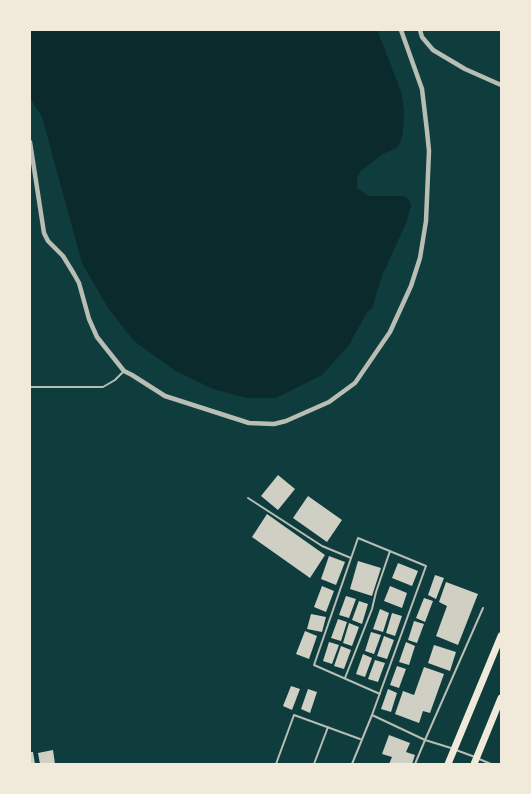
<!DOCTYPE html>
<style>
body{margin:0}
#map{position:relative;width:531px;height:794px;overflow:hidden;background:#0f3d3e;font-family:Roboto,sans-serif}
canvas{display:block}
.frame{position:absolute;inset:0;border:31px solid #f1e9da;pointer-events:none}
</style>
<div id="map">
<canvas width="531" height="794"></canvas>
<div class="frame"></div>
</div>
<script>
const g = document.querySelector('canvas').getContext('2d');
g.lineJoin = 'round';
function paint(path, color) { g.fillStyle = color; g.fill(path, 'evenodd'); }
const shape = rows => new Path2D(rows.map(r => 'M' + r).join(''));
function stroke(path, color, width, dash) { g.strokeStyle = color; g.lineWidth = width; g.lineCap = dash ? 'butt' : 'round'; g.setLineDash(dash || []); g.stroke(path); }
paint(shape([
 [30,30,377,30,401,91,404,110,403,133,398,147,381,155,360,172,357,178,357,188,368,196,405,196,409,200,411,206,406,223,382,276,372,308,367,312,349,345,322,375,276,398,247,398,213,389,176,371,134,341,108,308,82,263,42,117,30,98]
]), '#0a2a2b');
paint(shape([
 [278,475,295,489,278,510,261,496],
 [308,496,342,520,327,542,293,518],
 [267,514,325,555,310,578,252,537],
 [329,556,345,562,336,585,321,579],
 [358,561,381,568,372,596,350,589],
 [398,563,418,571,412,586,392,578],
 [435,575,444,578,436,599,428,595],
 [446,582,478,594,458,645,436,636,447,606,439,602],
 [322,586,334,591,326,612,314,607],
 [390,586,407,593,402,608,384,601],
 [346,596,356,599,349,618,339,615],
 [424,598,433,601,425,622,416,618],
 [359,601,368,604,362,624,352,620],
 [380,609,389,613,383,632,373,629],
 [392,613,402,616,395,636,386,633],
 [311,614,326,617,322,632,307,629],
 [338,619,347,622,341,641,331,638],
 [414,621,424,624,417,643,408,640],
 [349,623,359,627,352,646,343,643],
 [305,631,317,636,309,659,296,654],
 [371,632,381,635,374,654,365,651],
 [384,636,394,640,387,659,377,656],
 [329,642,339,645,332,664,323,661],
 [406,642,415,646,409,665,399,662],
 [434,645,456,652,450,671,428,663],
 [341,646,351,650,344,669,334,666],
 [363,654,372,658,365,677,356,674],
 [375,660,385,663,378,682,368,679],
 [397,666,406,669,399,688,390,685],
 [424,667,444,674,430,713,423,711,419,723,395,714,403,691,414,695],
 [291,686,300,689,292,710,283,706],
 [308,689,317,692,310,713,301,709],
 [388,689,397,693,391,712,381,709],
 [389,735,410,743,406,752,415,755,412,764,389,764,392,757,382,754],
 [53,750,55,764,40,764,38,753],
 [30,752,33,752,35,764,30,764]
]), '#cfcfc3');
stroke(shape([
 [30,387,103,387,115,380,124,371],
 [248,498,322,546,351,558],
 [345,678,372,609,376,592,390,551],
 [372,715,426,566,358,538,314,665,380,694],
 [451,748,425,740,483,608],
 [456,750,475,757],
 [479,759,491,764],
 [276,764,294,715,360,739],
 [314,764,328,727],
 [352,764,372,715,425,740,415,764]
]), '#b8beb3', 2);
stroke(shape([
 [420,30,422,37,433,50,465,69,501,85],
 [30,142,44,233,48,241,63,256,74,274,79,283,89,319,97,337,124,371,132,375,165,396,249,423,274,424,286,421,329,402,355,383,390,332,411,286,420,258,426,221,429,151,427,131,422,89,401,30]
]), '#b8beb3', 4.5);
stroke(shape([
 [448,764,501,636],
 [474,764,501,698]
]), '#f1e9da', 7);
</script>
